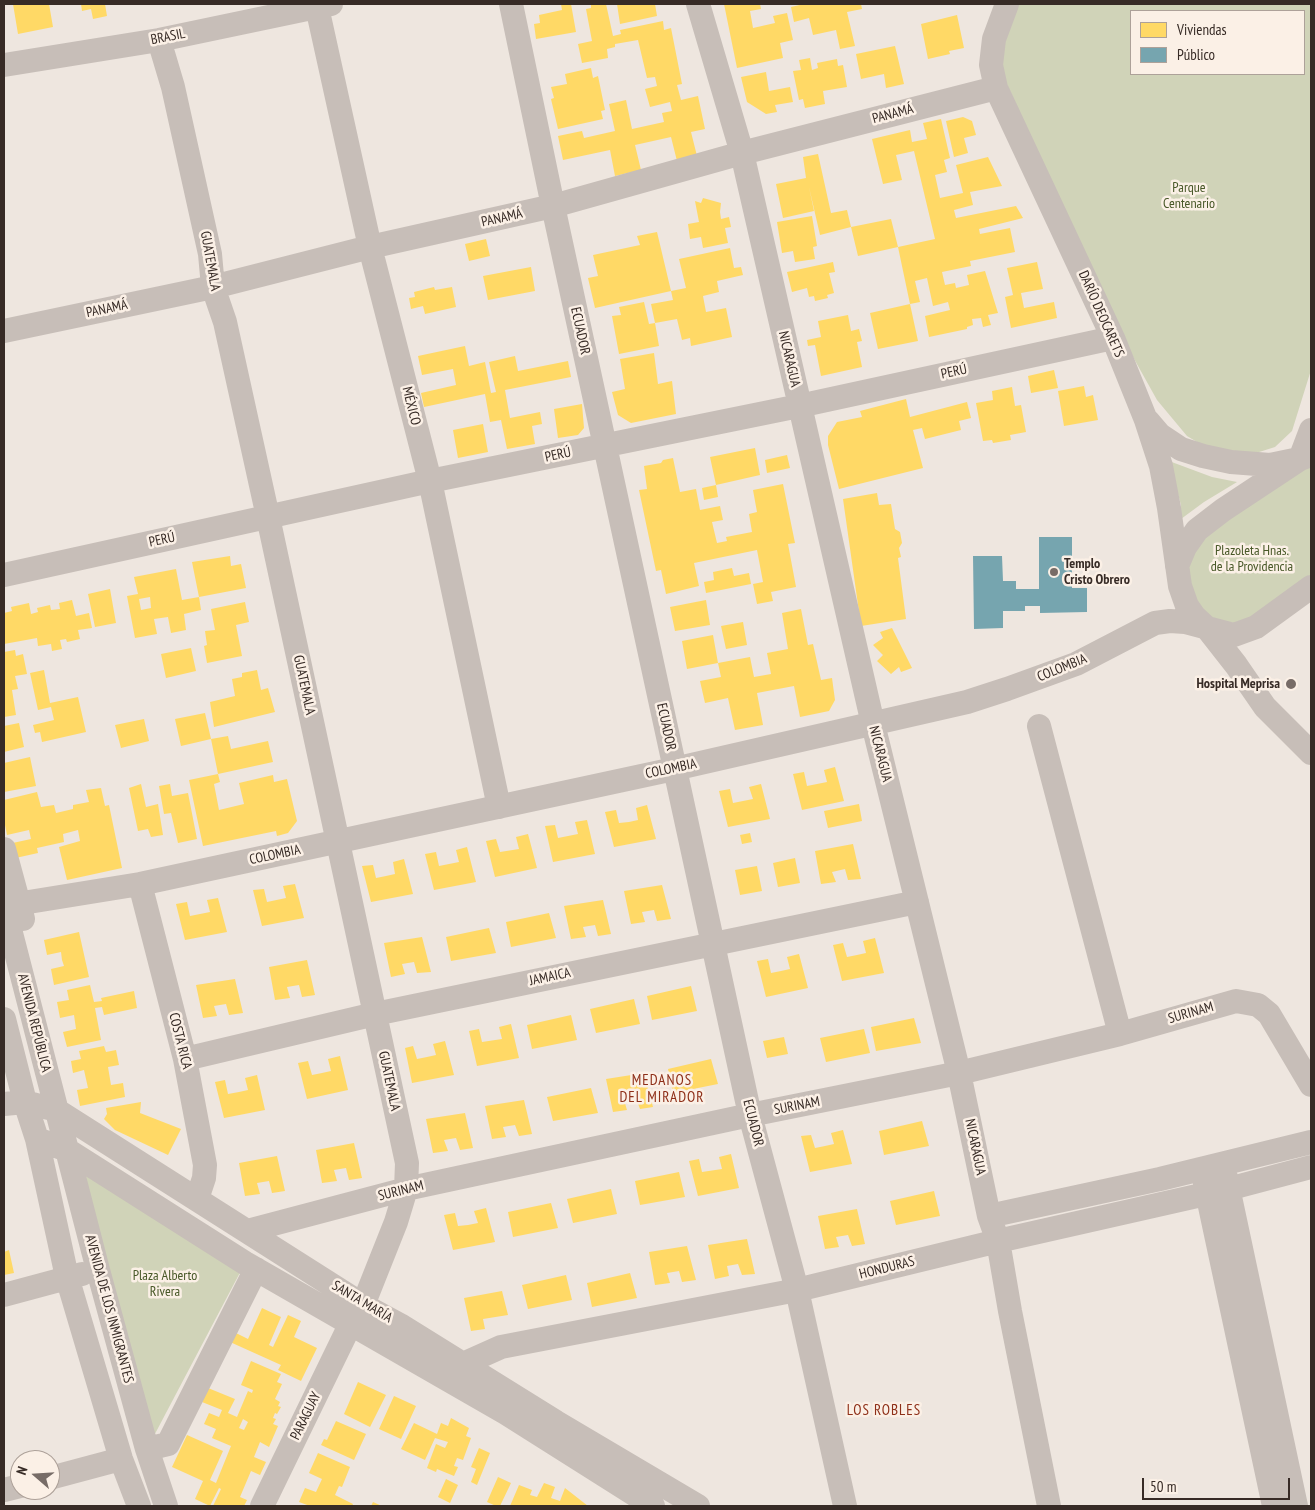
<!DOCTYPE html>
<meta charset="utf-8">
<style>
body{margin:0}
#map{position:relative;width:1315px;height:1510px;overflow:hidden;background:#eee6df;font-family:"PT Sans Narrow",sans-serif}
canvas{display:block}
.frame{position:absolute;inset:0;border:5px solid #372b26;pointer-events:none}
.legend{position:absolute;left:1130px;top:10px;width:175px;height:65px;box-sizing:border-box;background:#fbf0e6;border:1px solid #ada199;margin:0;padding:6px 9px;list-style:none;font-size:15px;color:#372b26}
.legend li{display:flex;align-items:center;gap:10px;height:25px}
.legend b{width:25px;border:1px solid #ada199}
.north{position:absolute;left:10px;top:1450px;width:50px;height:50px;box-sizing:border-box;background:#fbf0e6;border:1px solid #ada199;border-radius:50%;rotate:289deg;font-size:14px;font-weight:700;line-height:20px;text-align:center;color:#372b26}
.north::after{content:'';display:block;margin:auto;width:18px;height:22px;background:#776c67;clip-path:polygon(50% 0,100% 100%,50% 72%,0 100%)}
.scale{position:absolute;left:1142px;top:1478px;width:148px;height:22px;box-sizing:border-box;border:2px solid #372b26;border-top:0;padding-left:6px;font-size:15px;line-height:18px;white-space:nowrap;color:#372b26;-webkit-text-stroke:4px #fbf0e6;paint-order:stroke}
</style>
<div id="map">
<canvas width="1315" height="1510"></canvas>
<div class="frame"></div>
<ul class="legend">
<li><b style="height:14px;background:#ffd966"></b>Viviendas</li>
<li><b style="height:14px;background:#76a5af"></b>Público</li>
</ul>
<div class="north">N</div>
<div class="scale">50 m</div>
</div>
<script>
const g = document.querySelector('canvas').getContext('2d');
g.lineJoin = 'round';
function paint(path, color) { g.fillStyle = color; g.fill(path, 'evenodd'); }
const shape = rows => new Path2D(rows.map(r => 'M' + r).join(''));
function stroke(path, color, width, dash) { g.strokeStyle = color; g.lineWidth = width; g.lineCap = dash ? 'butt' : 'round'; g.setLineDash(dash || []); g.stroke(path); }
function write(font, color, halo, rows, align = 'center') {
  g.font = font + ' "PT Sans Narrow",sans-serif'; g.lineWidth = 5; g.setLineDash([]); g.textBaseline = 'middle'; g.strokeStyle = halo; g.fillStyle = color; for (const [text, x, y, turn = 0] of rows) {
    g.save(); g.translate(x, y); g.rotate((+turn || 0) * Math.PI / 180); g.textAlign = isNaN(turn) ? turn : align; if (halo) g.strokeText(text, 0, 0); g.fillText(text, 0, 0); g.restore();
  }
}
paint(shape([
 [1017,4,1311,4,1311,370,1292,431,1275,447,1256,453,1237,452,1202,445,1187,436,1157,400,1123,339,1005,80,1002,62,1003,47],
 [1131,11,1304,11,1304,74,1131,74],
 [1311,455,1311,587,1256,627,1194,616,1185,547],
 [1169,461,1212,477,1237,482,1204,502,1181,519,1181,505],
 [67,1150,245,1263,147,1449]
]), '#d0d3b8');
paint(shape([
 [13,4,49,4,53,27,18,34],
 [81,4,105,4,107,16,93,19,91,9,82,11],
 [561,4,571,4,576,32,536,39,534,24,540,23,539,15,562,10],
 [591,4,606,4,613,36,621,34,620,30,663,21,664,30,671,28,682,84,677,85,681,100,698,96,705,129,691,132,697,156,677,161,671,137,635,145,641,170,615,176,610,150,563,160,558,136,582,131,584,138,615,131,609,104,626,100,632,129,664,122,662,113,672,111,670,102,650,107,645,89,657,86,655,77,647,78,638,40,615,44,615,47,607,49,608,58,582,63,578,44,592,41,586,9,591,8],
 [617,4,655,4,657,16,620,24],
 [724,4,760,4,761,9,750,11,753,28,775,23,773,16,787,13,793,40,780,43,783,58,737,68],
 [804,4,861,4,862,9,847,12,855,46,840,49,836,30,813,35,809,18,794,22,791,7],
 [957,15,964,48,949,51,950,54,928,59,921,24],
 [895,46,904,84,886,88,884,74,861,79,856,54],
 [810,58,812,70,818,68,817,63,837,59,838,66,843,65,847,87,823,91,825,104,805,108,803,99,799,100,793,71,801,70,799,60],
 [591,68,593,78,598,76,605,110,601,111,603,119,558,129,551,99,554,98,551,87,567,84,565,74],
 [766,72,769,91,790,87,793,102,775,105,777,112,766,114,747,102,741,77],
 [963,117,972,121,976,135,964,138,968,153,954,157,946,121],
 [941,119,950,158,944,160,947,172,935,175,940,198,963,193,956,165,988,157,1002,186,970,192,973,205,954,210,956,218,1016,206,1023,218,979,229,980,234,1010,228,1015,252,970,261,971,266,942,272,945,285,955,283,956,288,969,285,967,275,985,271,998,313,988,315,991,325,983,327,981,318,972,319,973,325,967,327,967,329,929,337,925,316,950,310,948,302,933,306,927,278,915,281,920,302,910,304,918,341,878,349,870,313,910,304,898,247,858,256,851,227,891,219,898,247,935,239,914,151,896,155,902,180,883,184,872,139,910,130,912,142,927,139,923,123],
 [818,154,831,213,847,210,851,227,820,235,809,187,814,211,783,218,776,184,806,178,803,157],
 [703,198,721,203,720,212,721,219,729,217,731,227,725,228,728,243,703,248,701,237,690,239,688,224,699,222,695,201,701,203],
 [812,216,817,246,813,247,815,259,795,262,793,251,782,253,777,222],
 [657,232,671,291,595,308,588,278,598,276,593,255,640,245,637,236],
 [486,239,490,256,469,261,465,244],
 [730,248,734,268,741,267,743,275,717,281,719,292,703,296,706,312,726,308,732,337,691,346,690,338,682,340,677,319,655,323,651,304,673,300,671,291,686,288,679,259],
 [833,262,835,272,829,273,834,293,827,295,828,298,815,301,814,296,809,297,807,288,792,292,787,272],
 [1037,262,1043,289,1021,293,1024,308,1054,302,1057,318,1011,328,1005,297,1013,295,1007,268],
 [531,267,535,291,488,300,483,276],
 [434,287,435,290,452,287,456,307,425,314,423,306,411,309,409,298,415,297,414,292],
 [644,302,649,324,655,323,659,346,619,354,612,316,621,315,619,307],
 [848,315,851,331,859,329,862,341,857,342,862,367,821,376,815,345,808,346,807,340,821,337,818,321],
 [465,346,469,366,485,362,491,393,496,392,489,362,515,356,518,371,568,361,571,377,505,390,510,418,540,412,542,424,532,426,535,444,507,449,501,420,490,422,485,394,424,407,421,393,456,385,453,369,422,375,418,356],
 [654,353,658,384,672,381,676,414,631,423,618,415,612,392,625,389,620,359],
 [1054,370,1058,388,1031,393,1028,376],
 [1084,386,1086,397,1093,395,1098,420,1064,426,1058,391],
 [1012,387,1015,406,1021,405,1026,432,1010,435,1011,440,993,443,992,440,983,441,976,403,993,400,992,391],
 [906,399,910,417,967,402,971,418,959,421,961,430,925,439,922,428,913,430,923,468,839,489,828,445,828,436,837,422,862,417,860,411],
 [582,404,584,428,578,435,558,438,554,409],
 [483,424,488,452,458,458,453,430],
 [755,448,760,475,716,485,710,457],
 [787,455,790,468,767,473,765,460],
 [673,458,680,492,696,489,700,510,720,506,723,520,712,522,717,543,727,541,726,537,752,532,749,514,757,512,753,490,783,484,795,543,788,544,796,587,771,592,773,601,757,604,753,584,763,582,757,550,694,563,699,586,666,594,661,570,656,571,639,490,647,489,644,466,661,463,663,460],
 [716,485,718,497,704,500,702,488],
 [877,493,879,505,891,504,895,529,900,532,902,543,899,548,901,557,898,558,906,619,861,626,843,499],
 [230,556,231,566,241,564,246,588,199,597,192,562],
 [732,568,734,576,749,573,751,584,706,593,704,582,714,580,713,572],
 [176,569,182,600,199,597,201,610,184,614,186,630,171,633,168,617,154,619,157,634,135,638,127,596,138,594,134,577],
 [150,597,151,608,141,610,139,599],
 [110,589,116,623,95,627,88,594],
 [72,600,76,616,89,613,92,628,78,630,80,639,67,642,66,639,60,640,62,649,52,651,51,644,38,646,37,638,4,644,4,613,12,611,11,607,29,603,31,614,38,612,37,608,50,605,51,610,60,609,59,603],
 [706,600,710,625,675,631,670,607],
 [245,602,249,622,236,625,242,656,207,663,204,646,207,645,205,631,215,630,211,609],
 [801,609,808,645,813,644,821,680,832,678,835,700,829,711,800,717,794,686,757,693,763,725,735,730,728,698,705,703,700,681,721,677,718,663,750,657,754,677,771,674,767,653,788,649,782,613],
 [743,622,747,645,726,649,721,626],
 [892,628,912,668,901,672,899,667,891,674,877,661,883,655,873,645,883,638,880,632],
 [713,635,718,663,687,669,682,641],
 [191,648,196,671,166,678,161,654],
 [15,650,16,656,23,654,27,674,15,676,18,689,12,690,16,715,4,717,4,652],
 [44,670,50,703,78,697,86,732,42,742,40,732,35,733,33,725,54,720,51,707,38,710,30,673],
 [257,670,261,690,268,688,275,712,214,727,210,702,235,696,232,679,242,677,242,673],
 [205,713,211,739,228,736,231,749,268,741,273,762,218,774,211,739,181,746,175,719],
 [144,719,149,741,121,748,115,725],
 [19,723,24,747,4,752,4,726],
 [30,757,36,786,4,792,4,763],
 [835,767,844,801,802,810,793,774,804,772,807,786,827,782,824,770],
 [218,774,220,782,214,784,219,810,244,804,239,783,273,775,274,782,287,779,297,821,288,833,277,836,276,831,203,846,189,780],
 [141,784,146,807,158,804,163,835,151,837,148,829,138,831,129,788],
 [170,784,172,796,188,793,197,839,178,843,171,813,164,814,159,786],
 [761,784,770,819,728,827,719,791,730,789,733,803,753,799,749,787],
 [101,788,105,806,109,805,122,868,67,880,59,847,80,841,78,830,63,834,64,842,37,848,38,853,11,859,8,844,31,839,29,830,7,835,4,820,4,800,37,792,41,807,54,805,56,813,73,809,73,805,89,802,86,790],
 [859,804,862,821,828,828,824,811],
 [647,805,656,839,614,847,605,812,616,810,619,823,629,822,638,820,636,808],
 [587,820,595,854,553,862,545,826,555,825,558,838,578,834,575,822],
 [750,833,752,842,742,844,740,835],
 [528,834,537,868,495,877,486,841,496,839,500,852,519,849,516,837],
 [853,844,861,879,848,880,845,869,832,872,836,882,821,884,815,851],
 [467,847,476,882,434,890,425,854,436,852,439,866,459,862,456,850],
 [795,858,800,883,778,887,773,863],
 [404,859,413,894,371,902,362,866,373,865,376,878,386,876,395,874,393,862],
 [757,866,762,891,740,895,735,870],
 [295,884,304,918,262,926,253,890,264,889,267,902,286,898,283,886],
 [662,885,671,919,657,921,654,910,642,912,645,922,631,924,624,891],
 [218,898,227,932,185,940,176,904,187,902,190,916,210,912,207,900],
 [603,900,611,934,598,936,595,925,583,927,586,937,571,939,564,906],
 [549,913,556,938,511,947,506,922],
 [489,928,496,953,451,961,446,937],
 [79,932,89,977,54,985,51,969,64,966,62,960,61,952,47,955,44,940],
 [422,937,431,972,417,973,414,962,402,964,405,974,391,977,384,943],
 [875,938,884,973,842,981,833,945,843,943,847,957,857,955,866,953,863,941],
 [799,954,808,988,766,997,757,961,768,959,771,973,781,971,790,969,787,957],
 [307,960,315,995,302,997,299,985,287,987,290,998,275,1000,269,967],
 [235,979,243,1013,229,1015,226,1004,214,1006,217,1016,203,1018,196,985],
 [90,985,94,1002,102,1001,101,998,134,991,137,1008,104,1015,102,1007,95,1008,101,1040,67,1047,63,1032,76,1029,74,1015,60,1018,57,1002,69,1000,67,990],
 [691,986,697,1011,652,1020,647,996],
 [634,999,640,1024,596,1033,590,1009],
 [571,1015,577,1040,532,1049,527,1025],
 [914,1018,921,1043,876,1051,871,1027],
 [511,1024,519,1058,477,1066,469,1031,479,1029,482,1042,502,1039,499,1027],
 [864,1029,870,1053,826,1062,820,1038],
 [784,1037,788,1054,767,1058,763,1041],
 [445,1041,454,1075,412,1083,405,1048,413,1046,417,1059,427,1057,436,1055,433,1044],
 [104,1046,106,1052,116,1050,119,1065,108,1067,111,1085,123,1083,125,1097,80,1106,77,1090,88,1088,84,1070,73,1073,71,1061,81,1059,79,1051],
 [340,1056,348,1090,307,1099,298,1063,308,1061,312,1075,322,1073,331,1071,328,1059],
 [711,1059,718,1084,673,1093,668,1069],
 [644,1073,653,1107,640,1109,636,1098,624,1100,627,1110,613,1112,606,1079],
 [257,1075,265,1110,224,1118,215,1082,225,1080,228,1094,239,1092,248,1090,245,1078],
 [591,1088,598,1113,553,1121,547,1097],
 [524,1100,532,1134,519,1136,515,1125,503,1127,506,1137,492,1139,485,1106],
 [141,1102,140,1113,181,1129,168,1155,115,1130,104,1119,107,1114,106,1108],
 [465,1113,473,1148,460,1150,456,1138,444,1140,448,1151,433,1153,426,1119],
 [922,1121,929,1146,884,1155,879,1131],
 [843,1130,852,1164,810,1172,801,1136,811,1135,815,1148,825,1146,834,1144,831,1133],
 [354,1143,362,1178,349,1180,346,1168,334,1170,337,1181,322,1183,316,1150],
 [731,1154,739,1188,698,1196,689,1161,699,1159,702,1172,722,1169,719,1157],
 [277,1156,285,1191,272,1193,269,1181,257,1183,260,1194,245,1196,239,1163],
 [679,1172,685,1197,640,1205,635,1181],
 [611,1189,617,1214,573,1223,567,1199],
 [934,1191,940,1216,896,1225,890,1201],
 [551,1203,558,1228,513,1237,508,1212],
 [486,1208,495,1242,453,1250,444,1215,455,1213,458,1226,468,1225,478,1223,474,1211],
 [857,1209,865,1244,852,1246,848,1235,836,1237,839,1247,825,1249,818,1216],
 [747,1239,755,1274,742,1275,738,1264,727,1266,729,1276,715,1279,708,1245],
 [687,1246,696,1280,682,1282,679,1271,667,1273,670,1283,655,1285,649,1252],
 [9,1250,14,1273,4,1275,4,1252],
 [630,1273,637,1298,592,1307,587,1283],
 [566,1275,572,1300,528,1309,522,1285],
 [502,1291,508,1315,483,1319,485,1329,471,1331,464,1298],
 [262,1308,281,1317,269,1345,273,1347,288,1315,301,1321,294,1337,317,1348,301,1381,278,1370,281,1365,230,1342,234,1332,248,1339],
 [251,1361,281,1374,277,1382,282,1384,275,1399,280,1402,278,1406,281,1407,277,1414,275,1413,273,1418,276,1419,273,1424,278,1426,269,1447,260,1442,254,1457,266,1462,260,1475,251,1471,240,1497,247,1500,244,1506,213,1506,221,1489,219,1488,210,1506,195,1499,203,1481,172,1467,187,1435,223,1451,210,1480,216,1483,231,1446,212,1438,216,1429,204,1424,209,1413,219,1417,222,1410,202,1402,208,1388,235,1399,228,1413,237,1417,248,1391,252,1393,253,1390,241,1385],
 [243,1419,248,1422,244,1430,239,1428],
 [358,1382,386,1395,370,1427,344,1414],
 [394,1396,416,1406,401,1439,379,1429],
 [451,1418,469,1428,466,1436,471,1438,463,1460,457,1458,454,1466,458,1467,454,1476,437,1469,436,1472,427,1468,436,1444,445,1448,448,1442,435,1438,425,1460,401,1449,414,1423,437,1434,441,1423,448,1426],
 [336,1421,366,1434,354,1460,321,1445,324,1439,327,1440],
 [479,1448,490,1453,477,1485,471,1482,476,1469,471,1467],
 [318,1453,350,1467,342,1487,339,1486,335,1495,353,1504,352,1506,310,1506,299,1502,305,1488,316,1492,322,1479,309,1473],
 [498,1477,511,1483,500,1506,496,1506,487,1502],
 [446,1479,458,1485,450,1503,438,1497],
 [544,1483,555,1487,551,1498,560,1501,565,1488,588,1506,510,1506,519,1485,532,1490,530,1495,537,1497],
 [373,1502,382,1506,371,1506]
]), '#ffd966');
paint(shape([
 [1039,537,1072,537,1072,588,1087,588,1087,612,1040,613,1040,606,1025,606,1025,611,1003,611,1003,628,974,629,973,556,1002,556,1003,581,1016,581,1016,589,1039,589]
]), '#76a5af');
stroke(shape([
 [511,4,553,206,750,1115,797,1290,845,1506],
 [698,4,742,153,873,724,959,1073,989,1216,998,1241,1010,1311,1049,1506],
 [1007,4,994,39,991,65,996,88,1113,338,1146,420,1161,466,1169,508,1180,586,1187,606,1194,616,1207,628,1236,665,1265,707,1311,753],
 [317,7,370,247,430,481,499,807],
 [159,40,173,87,210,254,213,287,225,322,268,517,407,1163,406,1189,396,1222,363,1305,350,1325,262,1506],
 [4,65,159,40,331,4],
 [4,331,213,287,370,247,553,206,742,153,996,88],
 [1148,421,1160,435,1181,449,1203,456,1231,462,1270,465,1294,460],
 [1300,459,1311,430],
 [1177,566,1185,547,1197,530,1223,510,1300,459,1311,455],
 [4,575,430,481,799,406,1113,338],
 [1039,726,1120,1034],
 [4,849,23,919],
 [140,884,185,1059,205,1165,204,1178,197,1199],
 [4,906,140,884,674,769,967,702,1007,689,1076,664,1155,623,1170,621,1185,622,1234,635,1256,627,1311,587],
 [4,906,98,1270,147,1449,166,1506],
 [4,1019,25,1102,37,1139,67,1277,121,1459,139,1506],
 [185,1059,375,1014,917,902],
 [4,1104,25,1102,56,1110,363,1305,400,1325,556,1422,698,1506],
 [37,1139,67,1150,245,1263,506,1413,653,1506],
 [1223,1164,1296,1506],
 [1202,1169,1274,1506],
 [989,1216,1160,1179,1311,1142],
 [247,1231,406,1189,750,1115,959,1073,1120,1034,1236,1001,1258,1005,1269,1014,1311,1085],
 [4,1295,82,1274],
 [463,1364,501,1347,797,1290,998,1241,1228,1189,1311,1167],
 [147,1449,168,1444,256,1269],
 [50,1478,121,1459],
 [4,1490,20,1486]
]), '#c7beb8', 24);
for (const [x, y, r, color] of [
 [1054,572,5,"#776c67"],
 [1291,684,6,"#776c67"]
]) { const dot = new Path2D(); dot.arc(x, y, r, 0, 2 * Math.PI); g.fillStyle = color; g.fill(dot); stroke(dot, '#fbf0e6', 2); }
write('14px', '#372b26', '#fbf0e6', [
 ["BRASIL",168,37,-11],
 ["PANAMÁ",893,114,-15],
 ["PANAMÁ",502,218,-13],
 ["GUATEMALA",210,261,80],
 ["PANAMÁ",107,309,-12],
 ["DARÍO DEOCARETS",1101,314,66],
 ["ECUADOR",580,331,78],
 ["NICARAGUA",789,359,77],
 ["PERÚ",954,372,-12],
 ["MÉXICO",411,406,76],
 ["PERÚ",558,455,-12],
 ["PERÚ",162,540,-12],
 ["COLOMBIA",1062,668,-22],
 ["GUATEMALA",304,685,78],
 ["ECUADOR",666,727,78],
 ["NICARAGUA",880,754,76],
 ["COLOMBIA",671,769,-12],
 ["COLOMBIA",275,855,-12],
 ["JAMAICA",550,977,-12],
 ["SURINAM",1191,1013,-16],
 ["AVENIDA REPÚBLICA",34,1023,76],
 ["COSTA RICA",180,1041,76],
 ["GUATEMALA",389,1081,78],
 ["SURINAM",797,1106,-11],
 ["ECUADOR",753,1123,76],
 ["NICARAGUA",975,1147,78],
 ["SURINAM",401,1191,-14],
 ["HONDURAS",887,1268,-14],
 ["SANTA MARÍA",362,1302,31],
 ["AVENIDA DE LOS INMIGRANTES",109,1309,75],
 ["PARAGUAY",306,1416,-64]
]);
write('14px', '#485828', '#fbf0e6', [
 ["Parque",1189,188],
 ["Centenario",1189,204],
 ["Plazoleta Hnas.",1252,551],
 ["de la Providencia",1252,567],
 ["Plaza Alberto",165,1276],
 ["Rivera",165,1292]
]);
write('bold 14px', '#372b26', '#fbf0e6', [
 ["Templo",1064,564],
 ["Cristo Obrero",1064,580],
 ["Hospital Meprisa",1280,684,"right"]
], 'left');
g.letterSpacing = '1px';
write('15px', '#8e2f18', '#fbf0e6', [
 ["MEDANOS",662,1081],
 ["DEL MIRADOR",662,1098],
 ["LOS ROBLES",884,1411]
]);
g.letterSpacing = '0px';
</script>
